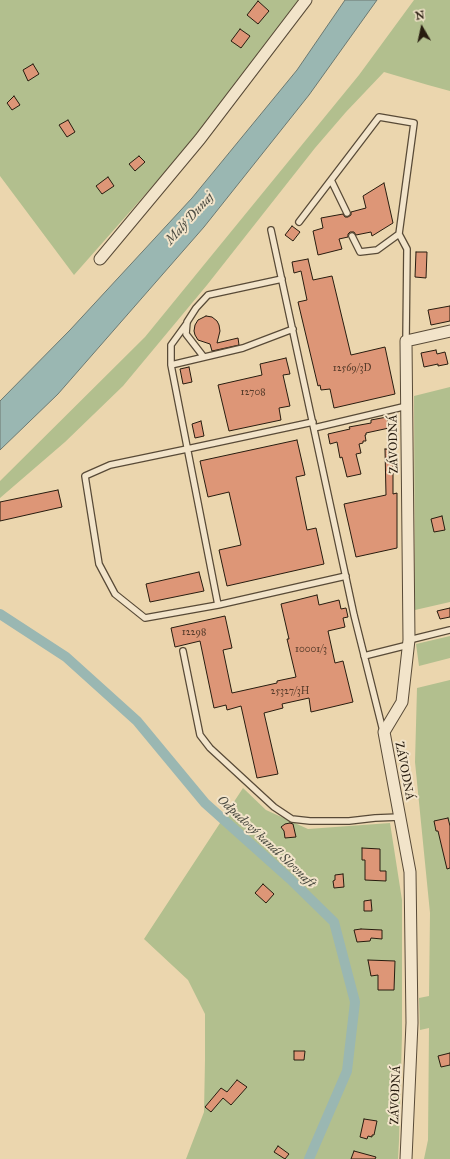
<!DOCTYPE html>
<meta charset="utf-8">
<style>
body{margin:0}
#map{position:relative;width:450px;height:1159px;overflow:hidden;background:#ebd6ae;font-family:"IM FELL Great Primer",serif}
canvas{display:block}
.north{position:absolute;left:402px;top:8px;width:40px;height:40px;-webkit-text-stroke:3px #f2e4ca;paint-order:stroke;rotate:351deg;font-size:11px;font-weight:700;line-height:16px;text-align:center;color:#271c0f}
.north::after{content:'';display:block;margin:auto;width:14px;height:18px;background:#271c0f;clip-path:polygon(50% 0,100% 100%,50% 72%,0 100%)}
</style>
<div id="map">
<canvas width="450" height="1159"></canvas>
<div class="north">N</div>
</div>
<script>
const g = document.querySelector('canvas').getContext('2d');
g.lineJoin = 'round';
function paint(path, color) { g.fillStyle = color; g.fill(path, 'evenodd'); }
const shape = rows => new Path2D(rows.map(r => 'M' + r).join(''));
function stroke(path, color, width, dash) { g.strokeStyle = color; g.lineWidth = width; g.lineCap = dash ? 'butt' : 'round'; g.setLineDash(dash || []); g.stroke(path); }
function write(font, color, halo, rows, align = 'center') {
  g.font = font + ' "IM FELL Great Primer",serif'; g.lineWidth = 4; g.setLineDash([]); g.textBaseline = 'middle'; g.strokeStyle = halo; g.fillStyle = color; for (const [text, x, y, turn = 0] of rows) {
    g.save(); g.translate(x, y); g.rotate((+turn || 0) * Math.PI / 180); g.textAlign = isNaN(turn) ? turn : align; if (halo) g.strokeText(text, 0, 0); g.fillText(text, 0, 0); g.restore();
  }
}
paint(shape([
 [0,0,300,0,210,121,74,275,0,176],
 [414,0,450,0,450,91,428,85,384,72,346,112,315,148,207,285,123,386,65,442,0,498,0,481,145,337,359,75],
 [450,387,450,602,415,610,414,396],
 [450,636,450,658,419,666,416,644],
 [450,680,450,1159,424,1159,428,1140,429,1028,420,1030,419,998,429,996,430,913,415,762,417,688],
 [243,788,266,810,308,829,390,823,402,900,402,1035,399,1141,398,1159,186,1159,204,1112,205,1060,205,1014,188,980,144,939]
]), '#b2bf8e');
const water = shape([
 [345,0,377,0,309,95,204,227,58,394,0,450,0,401,70,330,192,198,297,70,345,0]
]);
paint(water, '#9ab7b2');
stroke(water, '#6c7971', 1);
stroke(shape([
 [0,614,66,657,137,721,205,803,290,879,334,922,355,1002,347,1071,309,1159]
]), '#9ab7b2', 10);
const building = shape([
 [258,1,269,11,258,24,247,15,258,1],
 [240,29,250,36,241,48,231,41,240,29],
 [33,64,39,74,28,81,23,70,33,64],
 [14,96,20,105,12,110,7,103,14,96],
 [68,120,75,132,67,137,59,125,68,120],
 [139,156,145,162,135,171,129,164,139,156],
 [108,177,114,186,102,194,96,186,108,177],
 [384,183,393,223,372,236,371,232,356,235,354,232,350,232,348,234,348,237,339,239,342,249,318,255,313,231,323,228,321,218,343,214,345,217,348,217,351,215,351,212,366,208,363,196,384,183],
 [292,226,300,232,293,241,285,235,292,226],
 [416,252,427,252,426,278,415,277,416,252],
 [308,259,313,280,332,276,351,355,385,347,395,394,334,408,330,389,321,390,320,385,318,386,298,302,307,300,301,271,294,273,292,262,308,259],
 [450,306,450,321,431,325,428,310,450,306],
 [206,316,212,317,217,321,219,325,220,331,217,343,238,338,239,345,212,351,210,344,198,340,195,335,194,331,195,325,198,320,206,316],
 [436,350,437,354,445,352,448,364,438,366,438,364,424,367,421,353,436,350],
 [286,358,290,374,283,375,290,406,279,408,281,420,229,431,218,385,262,375,260,364,286,358],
 [189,367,192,382,183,384,180,369,189,367],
 [387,417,389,428,366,433,366,435,365,435,366,441,363,441,363,443,359,444,361,453,356,454,361,474,347,477,342,457,340,458,337,442,330,444,328,434,350,429,349,427,371,423,371,420,387,417],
 [201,421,204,436,195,438,192,424,201,421],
 [297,440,305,475,296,477,307,530,316,528,324,564,227,586,219,550,241,545,229,492,208,497,200,461,297,440],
 [385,449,393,449,393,494,397,493,397,548,356,557,344,504,386,495,385,449],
 [58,490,62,507,0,521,0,502,58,490],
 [442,516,445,530,434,532,431,519,442,516],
 [199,572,204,591,150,602,146,584,199,572],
 [317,595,319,605,339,600,341,609,346,608,348,617,343,618,345,627,328,631,335,663,343,661,353,702,311,712,309,698,282,704,283,708,264,713,278,774,257,778,241,706,227,710,226,705,214,708,200,641,175,647,171,628,225,616,232,648,223,650,232,693,277,683,277,681,296,677,287,639,289,639,281,604,317,595],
 [450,608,450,617,440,619,437,611,450,608],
 [448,818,450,826,450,868,447,869,438,831,436,831,434,821,448,818],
 [290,823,293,824,296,837,285,838,284,831,281,827,285,824,290,823],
 [362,848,380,849,380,871,386,871,386,881,365,880,365,860,362,860,362,848],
 [343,874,344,887,334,888,333,881,335,880,335,875,343,874],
 [263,884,274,894,266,903,255,893,263,884],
 [371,900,372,911,364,911,364,901,371,900],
 [361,929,382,930,382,939,371,938,370,941,357,942,354,930,361,929],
 [368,960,395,961,394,990,378,990,378,975,371,976,368,960],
 [294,1051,305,1051,304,1060,294,1060,294,1051],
 [450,1053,450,1065,441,1067,438,1056,450,1053],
 [237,1080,247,1087,231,1105,223,1098,211,1112,205,1107,221,1088,227,1092,237,1080],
 [364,1119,377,1121,374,1135,372,1135,372,1137,368,1136,367,1139,360,1137,364,1119],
 [278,1146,289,1154,285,1159,274,1152,278,1146],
 [354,1151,376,1157,375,1159,351,1159,354,1151]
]);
paint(building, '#dd9677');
stroke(building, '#271c0f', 1);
const lane = shape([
 [331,180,347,213],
 [299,222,379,117,414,123,399,234,377,250,360,252,352,236],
 [271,230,354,615,383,731],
 [399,234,407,249,406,341],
 [293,329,243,348,171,365,218,605,346,576],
 [203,356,186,334,187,322,196,308,208,295,282,279],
 [171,365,171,345,187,323],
 [314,428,407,406],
 [218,605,145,618,115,594,99,564,85,476,110,465,187,449,313,422],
 [409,640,450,630],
 [183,651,200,735,210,748,274,807,292,819,310,821,349,821,375,818,400,817],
 [364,656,408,645]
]);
const street = shape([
 [100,259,200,139,306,0],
 [406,1159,412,1023,410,872,384,732,402,702,409,640,406,341,450,331]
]);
stroke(lane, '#584a37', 8);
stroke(street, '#584a37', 13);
stroke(lane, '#f2e4ca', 5.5);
stroke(street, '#f2e4ca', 11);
write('10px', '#543a29', null, [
 ["12569/3D",352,369],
 ["12708",253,393],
 ["12298",194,633],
 ["10001/3",311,650],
 ["25327/3H",290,692]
]);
write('12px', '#271c0f', '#f2e4ca', [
 ["ZÁVODNÁ",394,444,-91],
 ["ZÁVODNÁ",404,771,79],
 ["ZÁVODNÁ",396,1095,-88]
]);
write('italic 13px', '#4a4a40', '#f2e4ca', [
 ["Malý Dunaj",190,219,-48],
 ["Odpadový kanál Slovnaft",266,842,43]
]);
</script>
